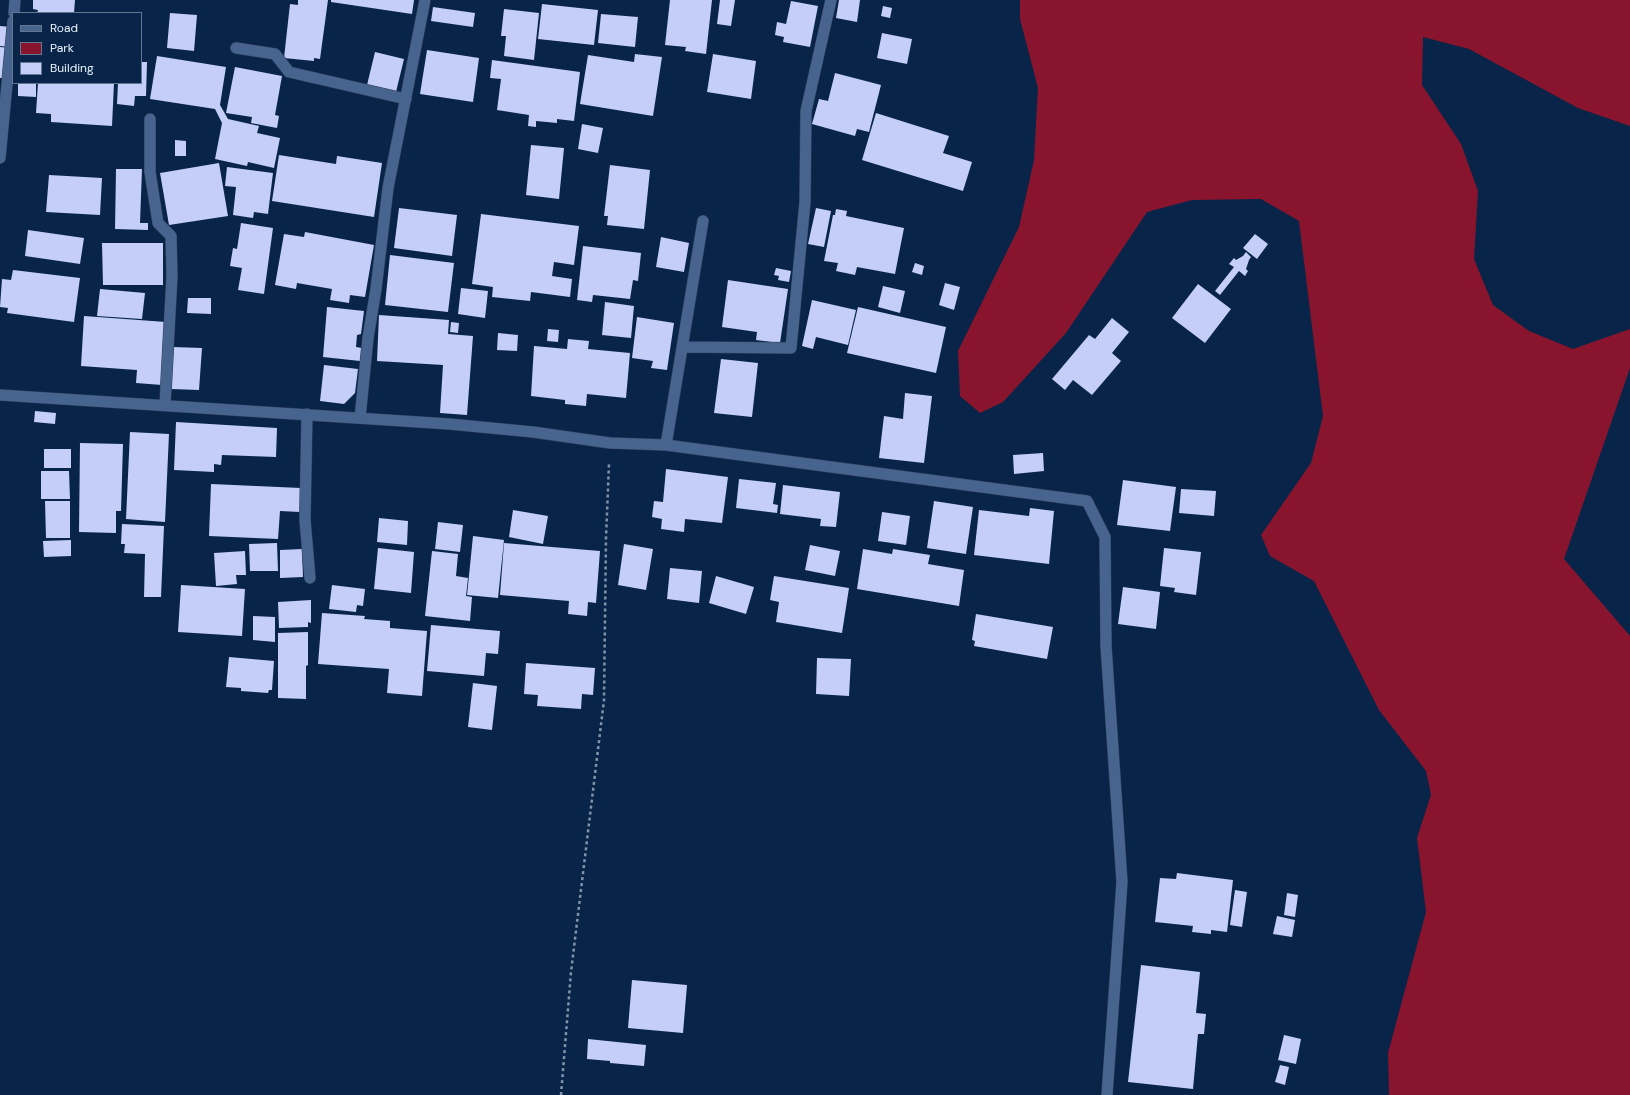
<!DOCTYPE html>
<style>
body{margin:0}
#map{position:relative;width:1630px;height:1095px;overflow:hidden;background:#082549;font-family:"DM Sans",sans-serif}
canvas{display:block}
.legend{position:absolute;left:12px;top:12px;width:130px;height:72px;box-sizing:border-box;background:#082549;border:1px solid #637791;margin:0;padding:5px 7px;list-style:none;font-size:12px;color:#ecf3fd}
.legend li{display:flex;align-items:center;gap:8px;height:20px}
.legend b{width:20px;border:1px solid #637791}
</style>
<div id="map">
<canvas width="1630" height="1095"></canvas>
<ul class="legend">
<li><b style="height:5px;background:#46648e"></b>Road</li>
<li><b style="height:11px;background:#88152d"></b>Park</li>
<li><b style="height:11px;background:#c5cef9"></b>Building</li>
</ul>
</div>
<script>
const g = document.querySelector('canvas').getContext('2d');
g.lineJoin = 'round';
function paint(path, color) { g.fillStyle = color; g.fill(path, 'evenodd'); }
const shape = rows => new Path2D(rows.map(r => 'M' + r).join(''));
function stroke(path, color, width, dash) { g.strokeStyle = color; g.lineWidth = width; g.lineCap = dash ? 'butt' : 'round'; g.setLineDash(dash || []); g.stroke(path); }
paint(shape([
 [1020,0,1630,0,1630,126,1578,108,1469,49,1423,37,1422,85,1461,144,1478,191,1474,259,1493,305,1529,331,1573,349,1630,329,1630,368,1564,559,1630,636,1630,1095,1389,1095,1388,1053,1426,912,1417,838,1431,795,1426,771,1379,710,1314,581,1270,556,1261,535,1311,463,1323,416,1299,221,1261,199,1192,200,1147,212,1066,333,1003,402,980,413,960,396,958,351,1019,227,1034,160,1038,88,1020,19]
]), '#88152d');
paint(shape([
 [33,0,75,0,74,13,37,13,38,10,33,9],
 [298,0,328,0,320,59,314,58,314,61,284,58,290,4,298,5],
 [331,0,414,0,412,14,331,2],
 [670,0,712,0,706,54,685,51,686,47,665,45],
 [720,0,735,0,731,26,717,24],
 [839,0,860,0,857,22,836,18],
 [791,1,818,6,810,47,783,42,784,37,775,35,777,22,786,24],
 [542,4,598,10,594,45,538,39],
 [883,6,892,8,890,18,881,16],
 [433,7,475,13,473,27,431,21],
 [504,9,539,13,534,60,504,56,506,36,501,36],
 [170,13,197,15,194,51,167,48],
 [601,14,638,17,635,47,598,43],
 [0,26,12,27,10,47,0,46],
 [882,33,912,39,907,64,877,58],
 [0,47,11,48,9,78,0,78],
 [427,50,479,58,473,102,420,94],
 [375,52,404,59,396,92,367,85],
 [635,54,662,57,653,116,580,104,588,55,634,62],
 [713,54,756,61,751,99,707,92],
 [157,56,226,67,220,105,228,119,259,126,257,133,280,138,274,168,248,162,247,166,215,159,222,123,215,109,150,99],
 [492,60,580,72,574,121,557,119,557,123,536,121,536,127,528,126,529,115,497,110,501,79,490,78],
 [141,62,147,62,146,96,135,96,134,106,117,104,118,83,141,83],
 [235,67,282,76,275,115,279,116,277,128,251,123,252,117,226,113],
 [835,73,881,85,869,132,857,129,855,136,812,124,819,99,828,101],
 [18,83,36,83,36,97,18,96],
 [38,83,114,83,112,126,51,122,51,114,36,113],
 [876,113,949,136,943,153,972,162,963,191,862,160],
 [582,124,603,128,598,153,578,149],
 [175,140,186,141,186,156,175,156],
 [531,145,564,148,559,199,526,195],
 [279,155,336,164,337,156,382,163,374,217,272,201],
 [219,163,228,216,169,225,160,173],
 [610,165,650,170,644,229,607,225,608,216,604,216],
 [227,167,273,173,268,214,254,212,253,218,233,215,236,187,225,186],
 [116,169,142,169,140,223,148,223,148,230,115,229],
 [49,175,102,178,100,215,46,212],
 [399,208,457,215,452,256,394,248],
 [816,208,831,211,824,247,808,244],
 [836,209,847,211,846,216,904,228,895,274,857,267,855,275,836,271,838,263,824,261,833,215,835,215],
 [481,214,579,226,574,265,554,262,552,276,572,279,570,297,531,292,530,301,492,297,493,287,472,284],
 [241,223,273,228,264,294,238,290,242,268,230,266,233,248,237,249],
 [28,230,84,238,80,264,25,256],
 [305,232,374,245,365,297,350,295,349,303,330,300,332,289,297,283,296,289,275,285,284,234,304,237],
 [1255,234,1268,244,1257,259,1243,248],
 [661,237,689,243,684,272,656,267],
 [102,243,163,243,163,285,103,285],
 [583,246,641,253,638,281,633,280,630,299,593,295,592,302,577,300],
 [1246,252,1251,257,1249,260,1246,269,1248,271,1245,276,1239,271,1220,295,1215,291,1234,267,1229,264,1234,258,1236,260,1243,256],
 [390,255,454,263,448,312,385,305],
 [915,263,924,266,922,275,912,272],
 [776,268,791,271,789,282,778,280,779,276,774,275],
 [13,270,80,278,74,322,7,313,8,308,0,307,2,279,11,280],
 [728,280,788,289,780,343,756,340,757,332,722,327],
 [945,283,960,287,954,310,939,305],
 [1198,284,1231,309,1205,343,1172,318],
 [883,286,905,291,900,313,878,307],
 [461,288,488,291,485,318,458,314],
 [100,289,145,293,142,319,97,316],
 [188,298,211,298,211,314,187,313],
 [812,300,856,310,848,345,816,337,813,349,802,346],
 [605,302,634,306,631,338,602,335],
 [327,307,364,311,361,334,357,335,356,347,362,348,360,361,323,357],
 [858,307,946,327,936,373,847,353],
 [379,315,449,320,448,334,473,336,467,415,440,413,443,365,377,361],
 [84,316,166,322,162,385,136,383,137,370,81,366],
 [637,317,674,323,667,370,651,368,653,361,632,358],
 [1112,318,1129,332,1112,353,1121,361,1092,395,1073,380,1065,390,1052,379,1089,335,1095,339],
 [451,322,459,323,458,333,450,332],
 [548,329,559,330,558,342,547,341],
 [498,333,518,335,517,351,497,350],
 [568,339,589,341,588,349,630,353,626,398,587,394,586,406,565,404,565,400,531,396,534,346,567,349],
 [173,347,202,348,199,390,171,389],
 [721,359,758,363,752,417,714,413],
 [324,365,358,369,355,393,344,404,320,401],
 [905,393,932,396,924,463,879,458,884,416,903,419],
 [35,411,56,413,55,424,34,422],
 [176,422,277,428,276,457,222,455,221,465,214,464,214,472,174,470],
 [130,432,169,434,165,522,126,519],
 [80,443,123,444,121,511,116,511,116,533,79,532],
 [44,449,71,449,71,468,44,468],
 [1043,453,1044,471,1014,474,1013,455],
 [666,469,728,477,722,523,685,519,684,532,661,529,662,519,652,517,654,501,663,502],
 [41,471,69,471,70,499,41,499],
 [739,479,776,483,773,504,778,505,777,513,736,508],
 [1123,480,1176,487,1170,531,1117,525],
 [211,484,301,488,300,512,280,511,278,539,209,536],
 [783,485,840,492,836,527,820,526,821,519,780,514],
 [1181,489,1216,491,1214,516,1179,513],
 [45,501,70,501,70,538,46,538],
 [934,501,973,507,966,554,927,548],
 [1030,508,1054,511,1049,564,974,555,979,510,1029,516],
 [513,510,548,516,543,544,509,537],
 [882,512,910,516,906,545,878,541],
 [379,518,408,521,407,545,377,542],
 [438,522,463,525,460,552,435,549],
 [122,524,164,526,161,597,144,597,145,554,124,553,125,544,121,544],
 [473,536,504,540,498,598,467,595],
 [71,540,71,556,44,557,43,541],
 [277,543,278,571,250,571,249,544],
 [504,543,600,551,596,603,588,602,587,616,568,614,569,601,500,595],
 [624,544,653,549,646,590,618,585],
 [810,545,840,551,835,576,805,570],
 [378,548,414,552,411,593,374,589],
 [1164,548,1201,552,1196,595,1174,592,1175,588,1160,586],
 [302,549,303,577,280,578,280,550],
 [863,549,892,554,893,549,930,555,928,564,964,570,959,606,857,589],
 [245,551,246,575,236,575,237,584,216,586,214,553],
 [432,551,458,554,456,576,468,578,466,596,472,597,470,621,425,616],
 [670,568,702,571,699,603,667,599],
 [716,576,754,587,746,614,709,603],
 [774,576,849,588,842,633,776,622,779,602,770,600],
 [181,585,245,589,242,636,178,632],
 [332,585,365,589,363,606,357,605,356,612,329,609],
 [1123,587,1160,592,1156,629,1118,624],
 [311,600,311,623,308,622,308,627,279,628,278,602],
 [322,613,365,616,364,619,390,621,390,628,427,631,422,696,387,693,389,669,318,664],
 [976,614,1053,627,1047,659,974,646,975,641,972,640],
 [253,616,275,617,275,642,253,640],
 [431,625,500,631,498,654,486,653,484,676,427,671],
 [308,632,308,665,306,666,306,699,278,698,278,633],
 [229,657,274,661,272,690,269,690,268,693,241,691,241,688,226,687],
 [817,658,851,659,849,696,816,694],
 [526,663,595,668,593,695,582,694,581,709,537,706,538,695,524,694],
 [473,683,497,686,492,730,468,727],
 [1177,873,1233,880,1227,932,1211,930,1211,934,1192,932,1193,926,1155,922,1160,878,1176,879],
 [1235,890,1247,892,1242,927,1230,925],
 [1287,893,1298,895,1295,917,1284,915],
 [1277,916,1295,920,1292,937,1273,934],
 [1141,965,1200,972,1196,1013,1206,1014,1204,1034,1198,1034,1193,1089,1128,1082],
 [632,980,687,985,683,1033,628,1028],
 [1284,1035,1301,1039,1296,1064,1278,1060],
 [588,1039,646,1045,644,1066,610,1063,610,1061,587,1059],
 [1280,1065,1289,1067,1285,1085,1275,1082]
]), '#c5cef9');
const minor = shape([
 [14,13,15,0],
 [236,48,275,54,289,72,406,99],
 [150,119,150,172,158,223,171,236,172,276,165,405],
 [0,158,13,21],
 [682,347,791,348,805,202,806,111,831,0],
 [0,395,449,424,533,432,610,443,666,445,1087,501,1105,537,1106,646,1122,882,1107,1095],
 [307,414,305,520,310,578],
 [360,418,368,338,376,289,388,188,425,0],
 [666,445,703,221]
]);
stroke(minor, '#343e5c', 12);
stroke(shape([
 [561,1095,571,972,604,700,606,538,609,464]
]), '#8394aa', 2.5, [3, 3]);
stroke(minor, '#46648e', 11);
</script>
